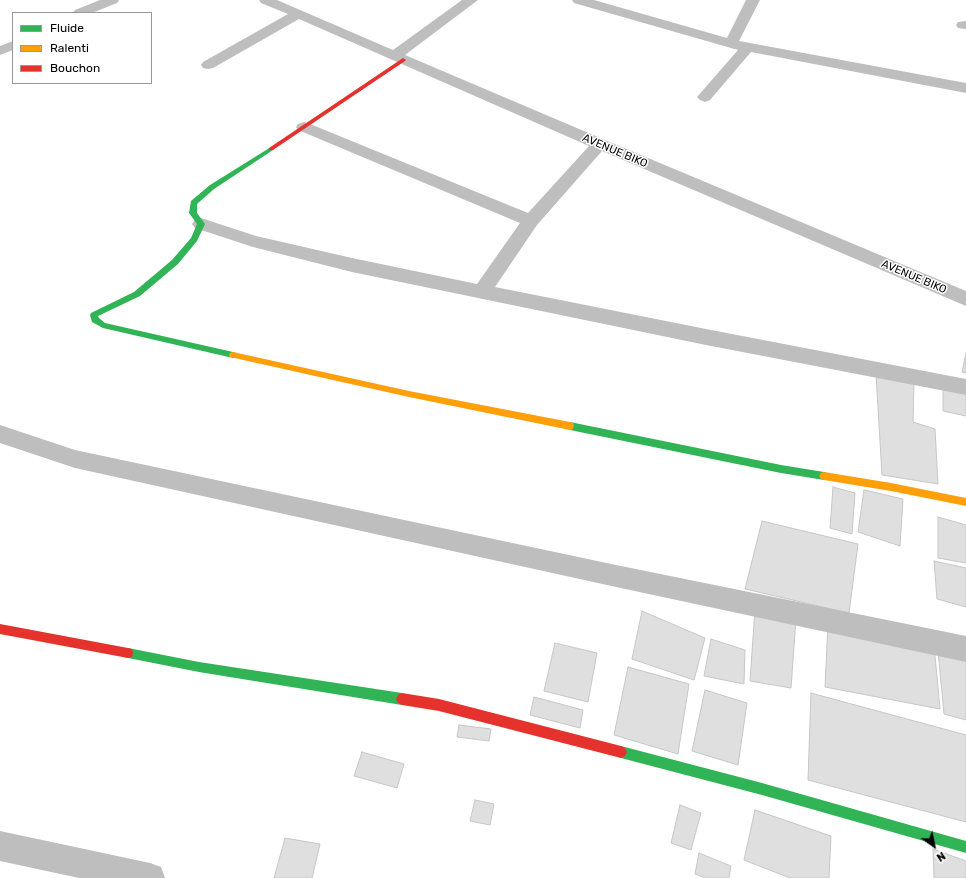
<!DOCTYPE html>
<style>
body{margin:0}
#map{position:relative;width:966px;height:878px;overflow:hidden;background:#fff;font-family:Rubik,sans-serif}
canvas{display:block}
.legend{position:absolute;left:12px;top:12px;width:140px;height:72px;box-sizing:border-box;background:#fff;border:1px solid #999;margin:0;padding:5px 7px;list-style:none;font-size:12px;color:#000}
.legend li{display:flex;align-items:center;gap:8px;height:20px}
.legend b{width:20px;border:1px solid #999}
.north{position:absolute;left:914px;top:826px;width:40px;height:40px;-webkit-text-stroke:3px #fff;paint-order:stroke;rotate:147deg;font-size:11px;font-weight:700;line-height:16px;text-align:center;color:#000}
.north::after{content:'';display:block;margin:auto;width:14px;height:18px;background:#000;clip-path:polygon(50% 0,100% 100%,50% 72%,0 100%)}
</style>
<div id="map">
<canvas width="966" height="878"></canvas>
<ul class="legend">
<li><b style="height:5px;background:#30b455"></b>Fluide</li>
<li><b style="height:5px;background:#ff9f0a"></b>Ralenti</li>
<li><b style="height:5px;background:#e5322d"></b>Bouchon</li>
</ul>
<div class="north">N</div>
</div>
<script>
const g = document.querySelector('canvas').getContext('2d');
g.lineJoin = 'round';
function paint(path, color) { g.fillStyle = color; g.fill(path, 'evenodd'); }
const shape = rows => new Path2D(rows.map(r => 'M' + r).join(''));
function stroke(path, color, width, dash) { g.strokeStyle = color; g.lineWidth = width; g.lineCap = dash ? 'butt' : 'round'; g.setLineDash(dash || []); g.stroke(path); }
function write(font, color, halo, rows, align = 'center') {
  g.font = font + ' Rubik,sans-serif'; g.lineWidth = 3; g.setLineDash([]); g.textBaseline = 'middle'; g.strokeStyle = halo; g.fillStyle = color; for (const [text, x, y, turn = 0] of rows) {
    g.save(); g.translate(x, y); g.rotate((+turn || 0) * Math.PI / 180); g.textAlign = isNaN(turn) ? turn : align; if (halo) g.strokeText(text, 0, 0); g.fillText(text, 0, 0); g.restore();
  }
}
const building = shape([
 [966,353,966,373,962,372,966,353],
 [876,374,914,383,913,422,935,429,938,484,882,475,876,374],
 [943,388,966,391,966,416,943,411,943,388],
 [833,487,855,493,852,534,830,528,833,487],
 [864,490,903,499,900,546,858,532,864,490],
 [938,517,966,525,966,563,938,558,938,517],
 [762,521,858,544,849,613,745,589,762,521],
 [934,561,966,568,966,607,937,599,934,561],
 [755,609,796,618,791,688,750,681,755,609],
 [642,611,705,638,694,680,632,659,642,611],
 [828,624,934,645,940,709,825,687,828,624],
 [711,639,745,650,744,684,704,676,711,639],
 [555,643,597,653,588,702,544,691,555,643],
 [938,651,966,658,966,720,944,714,938,651],
 [628,667,689,684,678,754,614,735,628,667],
 [705,690,747,703,738,765,692,751,705,690],
 [811,693,966,735,966,822,808,780,811,693],
 [534,697,583,710,580,728,530,715,534,697],
 [459,725,491,729,489,741,457,737,459,725],
 [362,752,404,764,397,788,354,776,362,752],
 [475,800,494,804,490,825,470,821,475,800],
 [680,805,701,813,691,850,671,843,680,805],
 [755,810,831,836,829,878,790,878,744,860,755,810],
 [285,838,320,844,312,878,274,878,285,838],
 [933,849,966,861,966,878,934,878,933,849],
 [699,853,731,866,729,878,705,878,695,874,699,853]
]);
paint(building, '#dfdfdf');
stroke(building, '#c7c7c7', 1);
paint(shape([
 [100,0,119,0,117,3,92,13,73,13,75,10,100,0],
 [259,0,277,0,393,50,462,0,478,0,405,55,605,140,966,291,966,306,602,151,537,225,495,287,706,329,966,379,966,395,706,345,352,272,253,247,195,228,192,224,195,220,201,218,256,236,352,258,477,284,520,223,298,130,296,127,298,124,304,122,310,124,528,213,589,146,299,19,213,68,208,69,203,68,201,65,203,62,288,14,261,3,259,0],
 [572,0,594,0,727,38,746,0,760,0,739,41,966,83,966,93,751,52,710,100,705,102,700,100,697,97,738,50,574,3,572,0],
 [966,21,966,29,958,28,956,25,958,22,966,21],
 [13,41,13,50,0,55,0,46,13,41],
 [0,425,75,450,616,565,966,636,966,662,616,587,75,468,0,443,0,425],
 [0,831,150,863,161,867,165,878,79,878,0,861,0,831]
]), '#bebebe');
paint(shape([
 [271,147,274,149,273,150,214,189,197,204,197,213,205,224,197,241,178,264,140,296,98,316,99,318,105,323,233,352,236,353,237,355,236,357,233,358,103,328,92,322,90,315,91,313,134,292,172,260,191,238,197,224,189,213,191,201,210,185,271,147],
 [570,422,781,465,824,472,827,473,829,476,827,479,824,480,781,473,570,430,567,429,566,426,567,423,570,422],
 [128,648,199,662,402,693,406,695,408,699,406,703,402,705,199,672,128,658,124,657,123,653,124,649,128,648],
 [621,746,762,783,966,841,966,853,762,795,621,758,617,756,615,752,617,748,621,746]
]), '#30b455');
paint(shape([
 [233,352,409,391,570,422,573,423,574,426,573,429,570,430,409,397,230,357,229,355,230,353,233,352],
 [824,472,891,483,966,498,966,506,891,491,824,480,821,479,819,476,821,473,824,472]
]), '#ff9f0a');
paint(shape([
 [403,58,406,60,405,61,273,150,269,150,269,148,403,58],
 [0,624,128,648,132,649,133,653,132,657,128,658,0,634,0,624],
 [402,693,439,699,621,746,625,748,627,752,625,756,621,758,439,711,402,705,398,703,396,699,398,695,402,693]
]), '#e5322d');
write('11px', '#000', '#fff', [
 ["AVENUE BIKO",615,151,23],
 ["AVENUE BIKO",914,277,23]
]);
</script>
